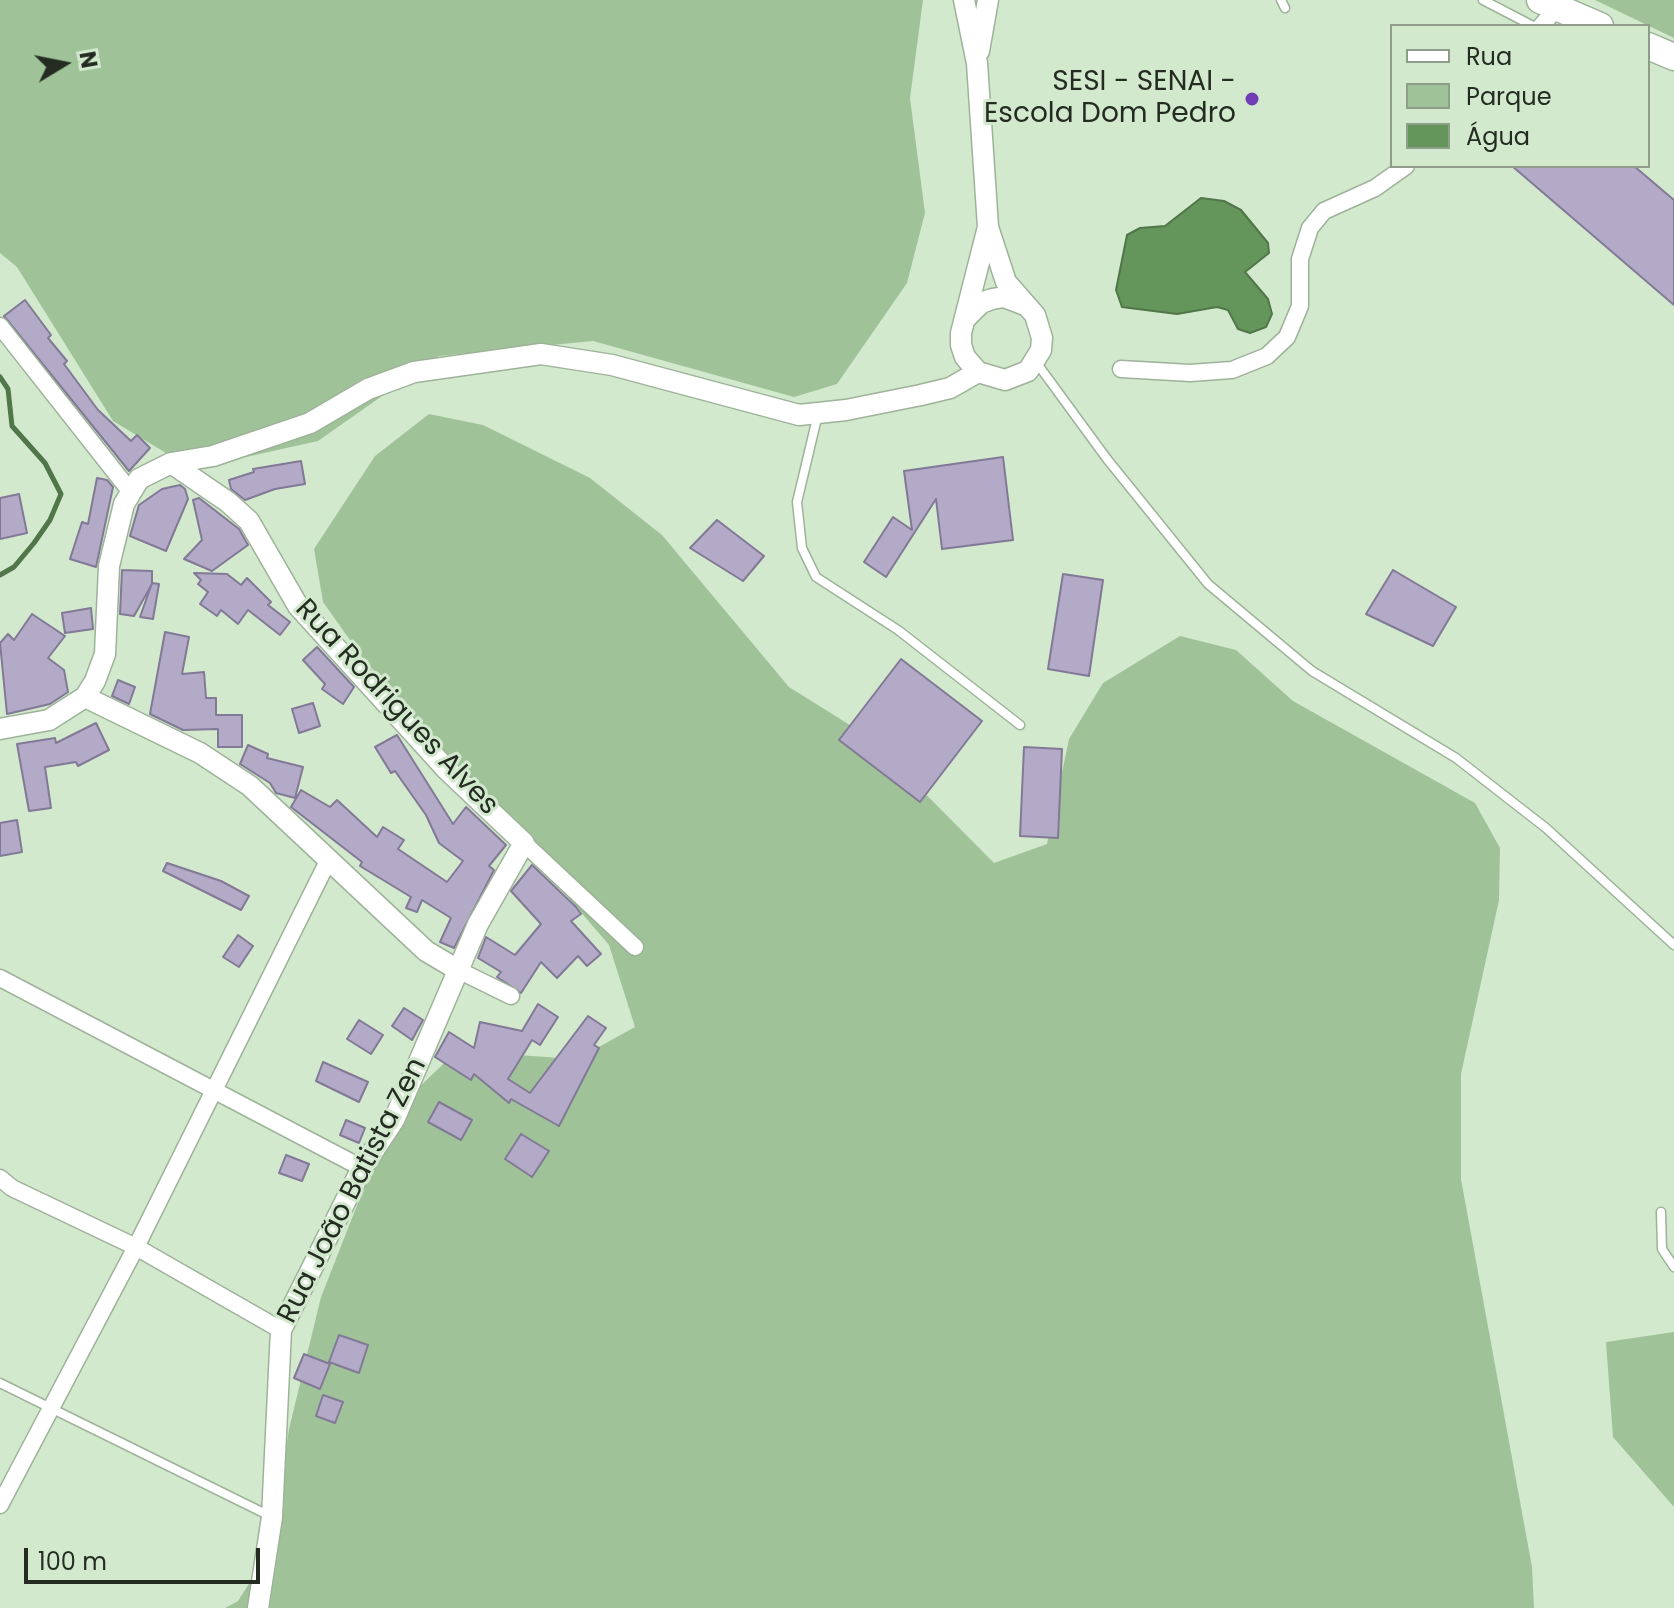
<!DOCTYPE html>
<meta charset="utf-8">
<style>
body{margin:0}
#map{position:relative;width:1674px;height:1608px;overflow:hidden;background:#d3e9ce;font-family:Poppins,sans-serif}
canvas{display:block}
.legend{position:absolute;left:1390px;top:24px;width:260px;height:144px;box-sizing:border-box;background:#d3e9ce;border:2px solid #8d9d89;margin:0;padding:10px 14px;list-style:none;font-size:24px;color:#242c22}
.legend li{display:flex;align-items:center;gap:16px;height:40px}
.legend b{width:40px;border:2px solid #8d9d89}
.north{position:absolute;left:24px;top:24px;width:80px;height:80px;-webkit-text-stroke:6px #d3e9ce;paint-order:stroke;rotate:80deg;font-size:22px;font-weight:700;line-height:32px;text-align:center;color:#242c22}
.north::after{content:'';display:block;margin:auto;width:28px;height:36px;background:#242c22;clip-path:polygon(50% 0,100% 100%,50% 72%,0 100%)}
.scale{position:absolute;left:24px;top:1548px;width:236px;height:36px;box-sizing:border-box;border:4px solid #242c22;border-top:0;padding-left:10px;font-size:24px;line-height:28px;white-space:nowrap;color:#242c22;-webkit-text-stroke:6px #d3e9ce;paint-order:stroke}
</style>
<div id="map">
<canvas width="1674" height="1608"></canvas>
<ul class="legend">
<li><b style="height:10px;background:#fff"></b>Rua</li>
<li><b style="height:22px;background:#a0c299"></b>Parque</li>
<li><b style="height:22px;background:#64955a"></b>Água</li>
</ul>
<div class="north">N</div>
<div class="scale">100 m</div>
</div>
<script>
const g = document.querySelector('canvas').getContext('2d');
g.lineJoin = 'round';
function paint(path, color) { g.fillStyle = color; g.fill(path, 'evenodd'); }
const shape = rows => new Path2D(rows.map(r => 'M' + r).join(''));
function stroke(path, color, width, dash) { g.strokeStyle = color; g.lineWidth = width; g.lineCap = dash ? 'butt' : 'round'; g.setLineDash(dash || []); g.stroke(path); }
function write(font, color, halo, rows, align = 'center') {
  g.font = font + ' Poppins,sans-serif'; g.lineWidth = 6; g.setLineDash([]); g.textBaseline = 'middle'; g.strokeStyle = halo; g.fillStyle = color; for (const [text, x, y, turn = 0] of rows) {
    g.save(); g.translate(x, y); g.rotate((+turn || 0) * Math.PI / 180); g.textAlign = isNaN(turn) ? turn : align; if (halo) g.strokeText(text, 0, 0); g.fillText(text, 0, 0); g.restore();
  }
}
paint(shape([
 [0,0,923,0,910,98,925,213,907,283,837,384,794,397,593,341,439,356,318,441,246,457,176,459,113,421,17,267,0,253],
 [1595,0,1674,0,1674,38],
 [429,414,483,425,590,478,662,535,789,687,869,737,994,863,1047,844,1069,739,1103,683,1180,636,1236,650,1293,701,1475,803,1500,848,1499,900,1461,1074,1461,1179,1532,1567,1534,1608,225,1608,238,1601,271,1549,289,1429,321,1297,369,1175,418,1088,457,1051,577,1059,635,1027,609,945,362,657,323,602,314,549,375,456],
 [1674,1332,1674,1507,1613,1437,1606,1342]
]), '#a0c299');
const water = shape([
 [1201,198,1224,201,1241,210,1268,243,1269,253,1245,272,1268,299,1272,314,1266,327,1250,333,1238,329,1228,310,1217,307,1177,314,1122,307,1116,290,1127,235,1140,228,1165,226,1201,198]
]);
paint(water, '#64955a');
stroke(water, '#517649', 2);
stroke(shape([
 [0,377,8,389,12,426,45,463,61,494,50,520,34,543,14,567,0,575]
]), '#517649', 5);
const building = shape([
 [1512,166,1634,166,1674,200,1674,305,1512,166],
 [25,300,51,335,48,338,67,361,64,364,98,410,131,441,137,435,150,448,129,471,4,316,25,300],
 [1003,457,1013,540,942,549,936,499,886,577,864,562,893,517,912,530,904,471,1003,457],
 [301,461,305,484,275,489,245,500,231,489,229,480,254,472,253,469,301,461],
 [97,478,107,480,113,487,96,567,70,559,82,522,88,524,97,478],
 [180,485,185,489,188,499,166,551,130,536,139,505,162,489,180,485],
 [19,494,27,533,0,539,0,498,19,494],
 [199,498,239,529,248,545,212,571,184,559,202,540,193,500,199,498],
 [717,520,764,556,743,581,690,548,717,520],
 [122,570,152,571,152,584,134,616,120,614,122,570],
 [1393,570,1456,607,1433,646,1366,614,1393,570],
 [194,573,227,574,241,585,247,578,271,602,268,605,290,622,280,635,248,610,238,624,221,610,217,616,200,604,208,592,198,584,201,580,194,573],
 [1063,574,1103,580,1089,676,1048,669,1063,574],
 [152,583,159,584,153,619,140,617,152,583],
 [91,608,93,629,65,633,62,613,91,608],
 [32,614,65,636,48,658,64,670,68,692,50,704,7,714,0,643,8,634,14,640,32,614],
 [165,632,189,637,182,674,204,672,206,698,216,698,216,715,242,715,242,747,218,747,218,729,183,730,150,714,165,632],
 [317,647,354,687,343,704,322,689,325,684,303,660,317,647],
 [901,659,982,721,920,802,839,740,901,659],
 [118,680,135,687,129,704,112,696,118,680],
 [313,703,320,726,299,733,292,709,313,703],
 [96,723,109,750,78,766,76,762,45,767,51,808,29,811,17,744,55,738,56,743,96,723],
 [397,735,453,824,466,807,506,845,489,866,494,870,454,948,440,942,451,918,422,900,417,912,406,908,411,897,360,866,362,862,291,807,301,790,330,807,337,800,377,837,383,827,404,840,398,849,447,882,463,861,439,843,426,815,395,771,391,773,375,747,397,735],
 [248,745,268,754,267,758,303,767,295,798,276,793,270,783,240,764,248,745],
 [1024,747,1062,749,1058,838,1020,836,1024,747],
 [17,820,22,852,0,856,0,823,17,820],
 [167,863,221,881,249,896,241,910,163,871,167,863],
 [532,865,576,907,581,914,571,921,601,954,587,966,578,956,557,978,541,962,521,993,497,977,501,972,478,958,486,937,515,955,541,924,511,891,532,865],
 [238,935,253,946,239,967,223,957,238,935],
 [538,1004,558,1017,540,1045,532,1040,508,1079,530,1093,588,1016,606,1028,594,1045,599,1048,559,1126,511,1099,509,1103,474,1074,471,1080,435,1057,449,1032,474,1048,480,1022,522,1031,538,1004],
 [404,1008,423,1020,412,1040,392,1026,404,1008],
 [359,1020,383,1035,371,1054,347,1039,359,1020],
 [323,1062,368,1082,359,1102,316,1081,323,1062],
 [439,1102,472,1120,461,1140,428,1122,439,1102],
 [346,1120,365,1128,359,1143,340,1135,346,1120],
 [521,1134,549,1151,532,1177,505,1159,521,1134],
 [286,1155,309,1164,302,1181,279,1173,286,1155],
 [339,1335,368,1345,359,1373,329,1362,339,1335],
 [304,1354,330,1364,320,1389,294,1378,304,1354],
 [323,1395,343,1402,335,1423,316,1416,323,1395]
]);
paint(building, '#b3aac8');
stroke(building, '#817995', 2);
const service = shape([
 [1281,0,1285,8],
 [1483,0,1533,26],
 [1036,362,1107,459,1208,584,1312,671,1456,758,1546,828,1674,945],
 [818,414,797,502,802,548,816,577,898,630,1020,725],
 [1661,1212,1662,1249,1674,1267],
 [0,1383,272,1517]
]);
const minor = shape([
 [1541,26,1557,8],
 [0,326,130,491],
 [1121,369,1190,373,1232,370,1267,356,1287,337,1300,306,1300,259,1310,228,1324,211,1375,188,1406,166],
 [524,843,635,947],
 [458,970,511,996],
 [0,978,362,1168],
 [0,1178,12,1188,136,1247,281,1330],
 [0,1505,136,1247,329,859]
]);
const tertiary = shape([
 [964,0,977,63,988,227,1006,282,1035,315,1042,338,1041,350,1028,371,1005,380,978,372,965,357,961,345,961,333,988,227],
 [979,51,988,0],
 [966,318,981,303,992,299,1004,297,1025,305],
 [171,463,228,502,249,521,298,606,447,770,524,843,478,924,394,1120,362,1168,281,1330,272,1517,258,1608],
 [85,697,200,753,250,786,426,951,458,970],
 [0,729,49,720,85,697,95,681,105,654,109,566,124,504,139,479,171,463,213,456,310,423,368,389,414,372,541,354,612,365,799,415,846,410,921,395,950,388,978,372]
]);
const primary = shape([
 [1540,0,1600,26],
 [1648,46,1674,57]
]);
stroke(service, '#9db399', 11);
stroke(minor, '#9db399', 19);
stroke(tertiary, '#9db399', 23);
stroke(primary, '#9db399', 29);
stroke(service, '#fff', 8);
stroke(minor, '#fff', 16);
stroke(tertiary, '#fff', 20);
stroke(primary, '#fff', 26);
for (const [x, y, r, color] of [
 [1252,99,8,"#6f3db4"]
]) { const dot = new Path2D(); dot.arc(x, y, r, 0, 2 * Math.PI); g.fillStyle = color; g.fill(dot); stroke(dot, '#d3e9ce', 3); }
write('28px', '#242c22', '#d3e9ce', [
 ["SESI - SENAI -",1236,83],
 ["Escola Dom Pedro",1236,115]
], 'right');
write('28px', '#242c22', '#d3e9ce', [
 ["Rua Rodrigues Alves",396,708,47],
 ["Rua João Batista Zen",353,1191,-63]
]);
</script>
